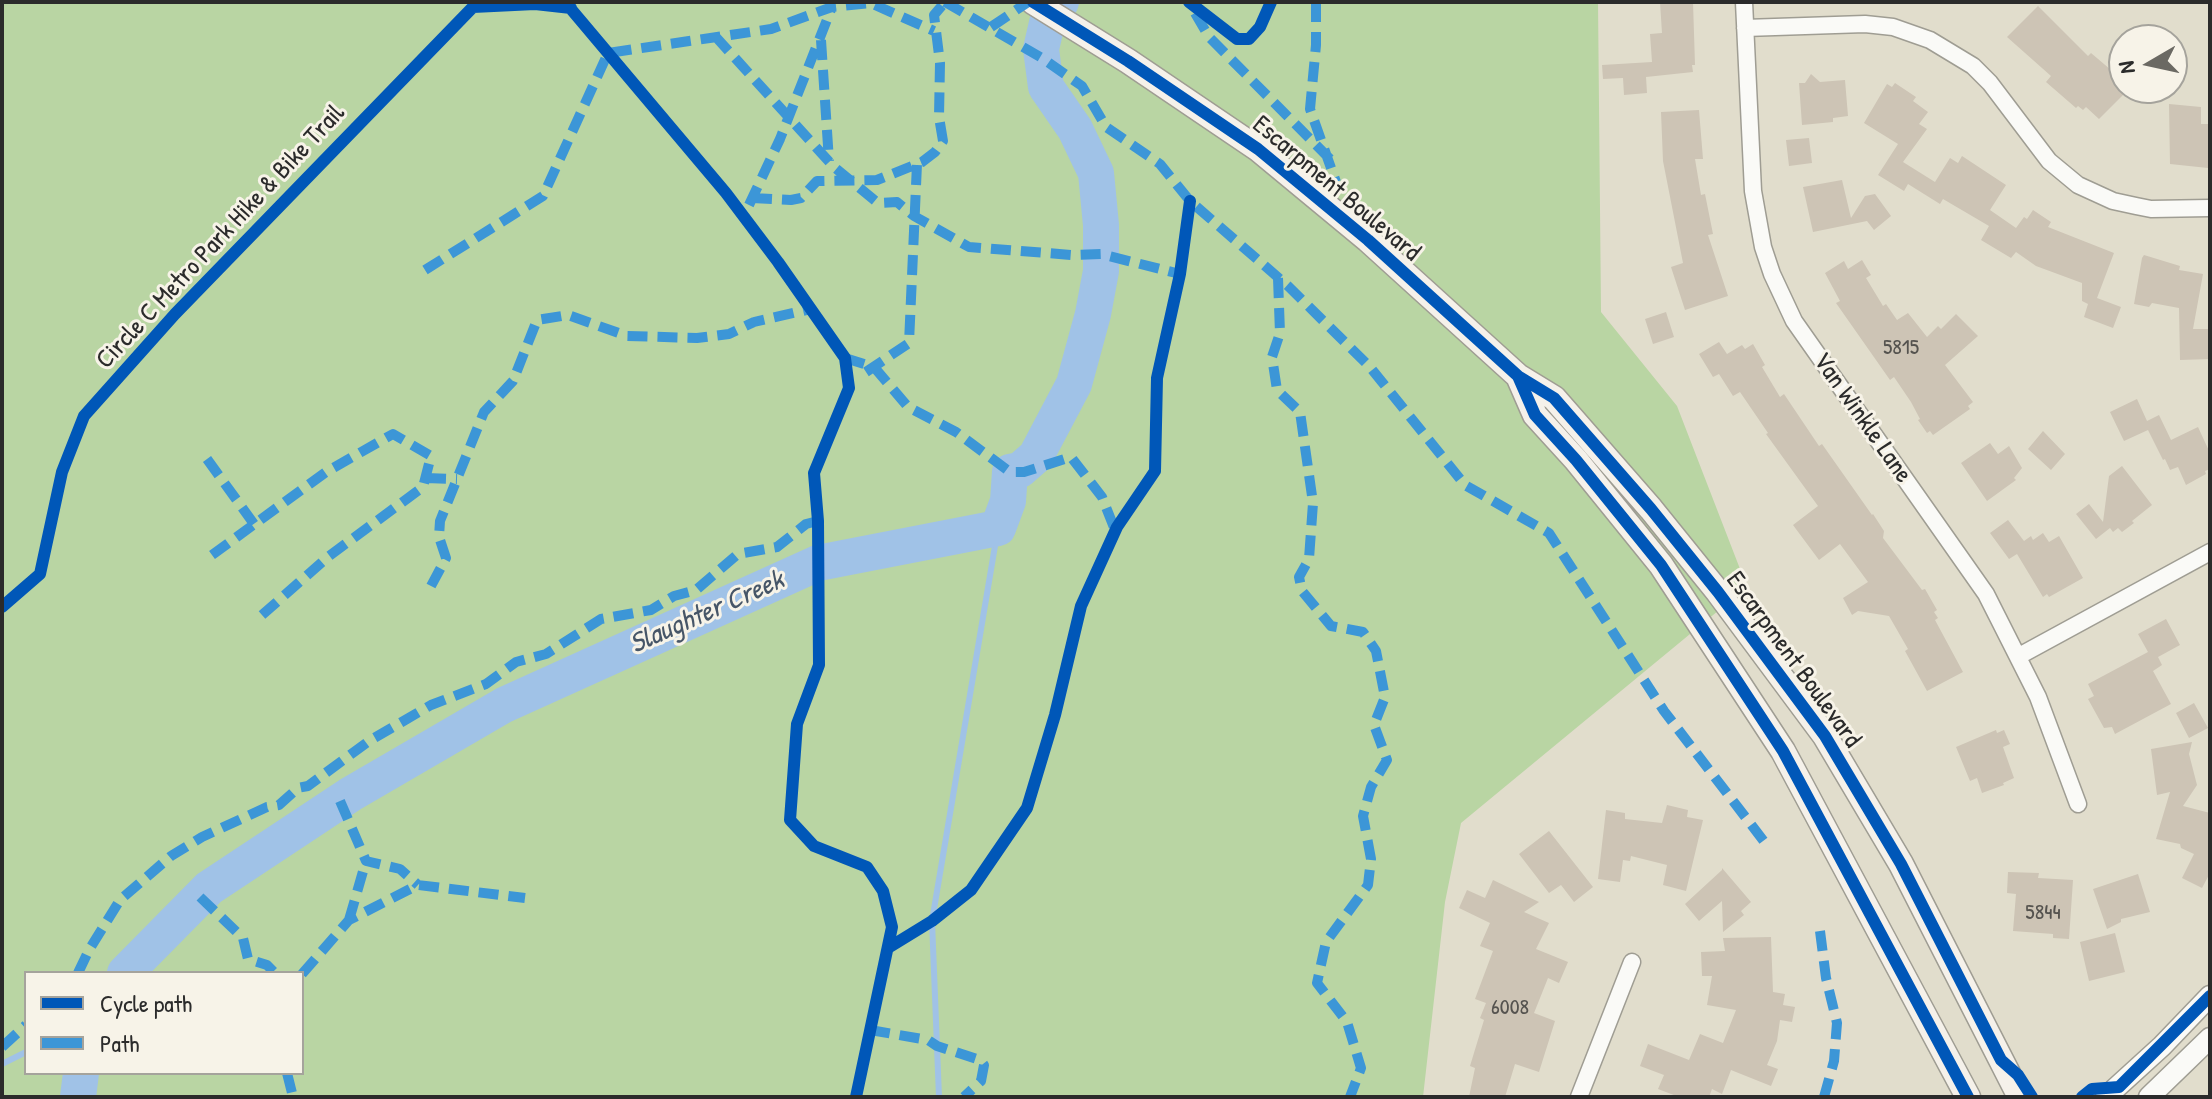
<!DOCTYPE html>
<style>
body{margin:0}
#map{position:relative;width:2212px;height:1099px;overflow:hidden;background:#e1ddcc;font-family:"Patrick Hand",sans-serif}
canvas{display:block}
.frame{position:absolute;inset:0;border:4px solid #2b2b2b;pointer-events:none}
.legend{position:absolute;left:24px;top:971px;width:280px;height:104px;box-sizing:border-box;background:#f7f3e8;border:2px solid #a5a39c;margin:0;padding:10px 14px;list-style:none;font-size:24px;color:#2b2b2b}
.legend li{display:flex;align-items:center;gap:16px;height:40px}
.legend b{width:40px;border:2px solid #a5a39c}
.north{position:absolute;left:2108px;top:24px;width:80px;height:80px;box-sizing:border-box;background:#f7f3e8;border:2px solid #a5a39c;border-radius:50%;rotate:261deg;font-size:22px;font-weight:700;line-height:32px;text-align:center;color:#2b2b2b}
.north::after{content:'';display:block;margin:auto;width:28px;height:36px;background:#6b6963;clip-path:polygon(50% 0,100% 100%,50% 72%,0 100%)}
</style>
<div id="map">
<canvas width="2212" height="1099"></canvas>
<div class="frame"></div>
<ul class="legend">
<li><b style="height:10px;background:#0057b8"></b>Cycle path</li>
<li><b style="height:10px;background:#3c96d7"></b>Path</li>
</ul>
<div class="north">N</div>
</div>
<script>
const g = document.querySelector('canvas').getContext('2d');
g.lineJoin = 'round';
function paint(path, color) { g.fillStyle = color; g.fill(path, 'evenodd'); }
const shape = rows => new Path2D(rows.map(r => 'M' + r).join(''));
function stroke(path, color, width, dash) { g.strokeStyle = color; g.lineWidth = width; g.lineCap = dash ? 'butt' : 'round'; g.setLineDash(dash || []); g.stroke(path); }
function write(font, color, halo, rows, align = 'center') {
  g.font = font + ' "Patrick Hand",sans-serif'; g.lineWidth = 6; g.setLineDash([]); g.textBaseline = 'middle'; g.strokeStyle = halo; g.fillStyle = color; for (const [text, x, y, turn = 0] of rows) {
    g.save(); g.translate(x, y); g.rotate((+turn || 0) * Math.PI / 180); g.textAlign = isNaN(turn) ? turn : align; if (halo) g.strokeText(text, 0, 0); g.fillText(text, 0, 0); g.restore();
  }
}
paint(shape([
 [2,2,1598,2,1601,312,1677,406,1747,587,1461,823,1445,902,1423,1097,2,1097],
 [26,973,302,973,302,1073,26,1073]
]), '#b9d5a3');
stroke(shape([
 [2,1064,26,1052],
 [939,1097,932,921,998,528]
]), '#a0c2e7', 6);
stroke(shape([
 [125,973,209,888,351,794,504,705,818,563,998,528,1008,501,1010,472,1020,470,1036,456,1074,384,1093,314,1101,271,1101,225,1096,173,1075,129,1046,87,1041,49,1050,10,1061,2],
 [78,1097,81,1073]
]), '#a0c2e7', 36);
paint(shape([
 [1660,2,1693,2,1695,65,1692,65,1693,72,1646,77,1647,93,1624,95,1623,78,1603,79,1602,65,1652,62,1650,34,1662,33],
 [2038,6,2088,56,2091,53,2124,81,2124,94,2099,119,2086,107,2083,110,2078,106,2076,108,2046,82,2051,76,2007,37],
 [1811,74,1820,82,1845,80,1848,116,1833,118,1833,122,1802,125,1799,83,1805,83],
 [1895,83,1916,97,1913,101,1928,112,1919,124,1927,129,1903,162,1935,182,1950,158,1958,163,1962,156,2006,185,1990,210,2016,228,2024,217,2027,219,2033,210,2051,222,2048,227,2114,253,2097,298,2121,307,2113,328,2084,317,2088,304,2082,301,2082,283,2036,266,2016,252,2011,258,1981,240,1989,226,1943,199,1940,204,1908,184,1904,191,1878,175,1898,144,1864,123,1887,84,1892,87],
 [2169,104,2201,107,2201,124,2210,124,2210,164,2208,168,2170,164],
 [1699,110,1703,159,1695,159,1701,195,1705,194,1713,234,1708,235,1728,296,1685,310,1671,267,1683,263,1663,161,1661,112],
 [1809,138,1812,163,1789,166,1786,140],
 [1842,180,1851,218,1865,196,1875,194,1891,216,1874,230,1867,221,1813,232,1803,187],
 [2144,255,2180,266,2179,270,2203,274,2193,329,2210,329,2210,359,2180,360,2179,308,2152,303,2149,307,2134,304,2142,258],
 [1862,260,1871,275,1866,278,1883,306,1886,304,1897,320,1908,313,1927,337,1938,326,1941,329,1956,314,1978,336,1945,365,1973,402,1968,406,1970,409,1933,435,1930,431,1927,433,1918,420,1920,419,1911,402,1894,377,1890,380,1836,303,1840,301,1825,273,1844,261,1848,269],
 [1666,312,1674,337,1653,344,1645,319],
 [1719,342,1727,354,1742,345,1745,349,1753,344,1765,365,1762,367,1780,397,1784,394,1819,446,1822,444,1872,515,1873,514,1884,531,1883,538,1922,590,1925,589,1937,610,1934,612,1938,618,1935,620,1963,672,1927,691,1905,651,1908,649,1889,616,1858,611,1852,615,1843,598,1868,582,1840,544,1819,560,1793,525,1818,506,1766,434,1768,433,1740,392,1733,396,1719,374,1713,377,1699,354],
 [2137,399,2147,421,2159,415,2171,440,2198,427,2210,453,2210,469,2205,471,2206,474,2186,485,2178,467,2170,470,2165,459,2163,460,2148,430,2124,441,2110,412],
 [2043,431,2065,454,2051,470,2028,449],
 [1990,443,1998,454,2009,446,2022,468,2014,478,2016,480,1987,501,1961,463],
 [2122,466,2152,505,2132,521,2134,523,2122,532,2118,528,2113,532,2110,528,2096,539,2076,514,2089,504,2103,522,2109,476],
 [2008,520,2024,541,2031,536,2033,540,2043,533,2049,542,2059,536,2083,578,2049,597,2047,594,2043,597,2017,554,2009,559,1990,533],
 [2166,619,2180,645,2158,657,2162,665,2153,671,2171,704,2115,734,2112,727,2104,728,2088,699,2094,696,2088,684,2148,652,2138,634],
 [2194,703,2208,728,2189,738,2176,713],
 [1996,730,1997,733,2004,730,2010,744,2003,747,2014,778,2003,783,2004,785,1982,793,1977,778,1970,781,1956,747],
 [2192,742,2189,754,2197,785,2183,806,2210,813,2210,873,2202,888,2182,878,2194,854,2181,848,2180,844,2156,839,2170,792,2157,795,2151,749],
 [1667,805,1688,810,1687,817,1703,820,1686,891,1663,885,1667,865,1631,856,1630,861,1623,860,1620,882,1598,879,1606,810,1625,813,1625,819,1662,823],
 [1549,831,1593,887,1574,902,1561,885,1549,893,1519,854],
 [1722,868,1751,902,1741,911,1744,915,1723,932,1722,901,1699,921,1685,904,1722,870],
 [2008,872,2039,873,2038,878,2073,880,2069,939,2053,938,2053,934,2013,931,2016,894,2007,893],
 [2138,874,2150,912,2121,919,2121,922,2107,929,2093,889],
 [1493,880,1539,902,1524,912,1549,923,1536,949,1568,962,1559,983,1548,978,1534,1013,1555,1021,1539,1072,1515,1064,1505,1097,1469,1097,1475,1068,1470,1066,1484,1020,1480,1018,1486,1003,1475,999,1493,951,1480,946,1490,923,1459,908,1467,890,1485,898],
 [2115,933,2125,972,2089,981,2080,942],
 [1771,937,1773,992,1785,994,1783,1005,1795,1007,1792,1022,1780,1020,1777,1041,1767,1065,1778,1069,1771,1086,1731,1070,1722,1094,1712,1089,1709,1097,1679,1097,1658,1089,1664,1075,1640,1066,1648,1044,1689,1060,1700,1034,1723,1043,1736,1010,1707,1005,1712,976,1702,976,1701,952,1725,951,1723,938]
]), '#cdc4b5');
const minor = shape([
 [1744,2,1753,191,1763,247,1772,274,1794,321,1986,594,2038,697,2078,804],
 [1745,28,1865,24,1893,27,1930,40,1973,66,1990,83,2049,161,2078,185,2113,201,2136,206,2151,209,2210,208],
 [2019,656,2210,552],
 [1579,1097,1632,962]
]);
const tertiary = shape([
 [2106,1097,2162,1046,2210,996],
 [2149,1097,2210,1038]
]);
const secondary = shape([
 [1033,2,1128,61,1258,149,1368,240,1518,376,1554,398,1651,509,1718,592,1825,736,1901,864,2020,1097],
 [1518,376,1535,415,1576,460,1661,565,1783,751,1968,1097]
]);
stroke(minor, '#9f9d93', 19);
stroke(tertiary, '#9f9d93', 23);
stroke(secondary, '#9f9d93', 27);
stroke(minor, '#fafaf7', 16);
stroke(tertiary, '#fafaf7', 20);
stroke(secondary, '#f5f1ea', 24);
stroke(shape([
 [945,2,1042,58,1082,86,1106,127,1160,164,1190,201,1288,286,1370,367,1465,485,1549,533,1664,711,1766,844],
 [1316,2,1316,45,1310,109,1336,182],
 [875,5,934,31],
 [1195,13,1209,37,1330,159],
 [991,27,1028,2],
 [715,36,834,167,878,203,897,202,914,216,969,247,1072,255,1101,254,1180,274],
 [821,40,829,161],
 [752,198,791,200,801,198,817,181,877,180,922,162,935,152,943,141,939,117,940,63,934,15,945,2],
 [749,205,780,139,832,7],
 [425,270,543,196,608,53,771,29,832,7,881,2],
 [1278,278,1280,333,1272,357,1277,390,1300,412,1313,503,1309,559,1299,577,1302,591,1331,626,1363,632,1376,651,1385,697,1374,725,1387,760,1371,787,1363,816,1371,859,1368,885,1326,942,1317,983,1347,1022,1361,1068,1350,1097],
 [845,358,874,367,908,407,956,432,1010,472,1024,472,1071,457,1102,497,1115,530],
 [866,372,909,343,917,164],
 [207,459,254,524],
 [426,478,457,479],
 [212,555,326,472,393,434,431,456,423,487,329,556,262,615],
 [431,586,446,558,439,537,440,521,484,412,513,381,537,320,568,315,627,336,697,338,729,334,754,322,811,309],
 [340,801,366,861,400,869,418,885],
 [200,897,243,938,248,959,267,965,275,973],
 [349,920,366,861],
 [1820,931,1826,978,1837,1023,1834,1061,1824,1097],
 [78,973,89,950,120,900,171,856,202,837,267,807,279,805,298,788,308,786,369,741,431,705,486,684,516,662,546,654,601,619,651,610,674,596,696,590,738,554,777,547,806,524,818,521],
 [302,974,349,920,418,885,525,898],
 [870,1030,928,1040,937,1046,980,1060,984,1065,981,1081,964,1097],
 [2,1047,26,1025],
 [287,1073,293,1097]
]), '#3c96d7', 10, [20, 10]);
stroke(shape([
 [565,2,726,193,778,262,845,358,849,388,814,473,818,521,819,665,797,724,790,820,814,846,867,867,883,891,892,927,856,1097],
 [1033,2,1128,61,1258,149,1368,240,1518,376,1554,398,1651,509,1718,592,1825,736,1901,864,2001,1060,2018,1075,2032,1097],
 [1189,2,1237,39,1249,39,1260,27,1271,2],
 [1518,376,1535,415,1576,460,1661,565,1783,751,1968,1097],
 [2,607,40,574,62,472,84,416,175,314,473,7,535,4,571,8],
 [888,948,932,921,971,890,1027,808,1055,715,1081,606,1117,527,1155,471,1157,378,1180,274,1190,201],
 [2082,1097,2092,1089,2119,1087,2210,996]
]), '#0057b8', 12);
write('22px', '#55534f', null, [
 ["5815",1901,348],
 ["5844",2043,913],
 ["6008",1510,1008]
]);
write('26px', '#2b2b2b', '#f7f3e8', [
 ["Escarpment Boulevard",1336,189,40],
 ["Circle C Metro Park Hike & Bike Trail",221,237,-47],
 ["Van Winkle Lane",1862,418,55],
 ["Escarpment Boulevard",1793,660,54]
]);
write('italic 28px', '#465567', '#f7f3e8', [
 ["Slaughter Creek",707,613,-24]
]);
</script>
